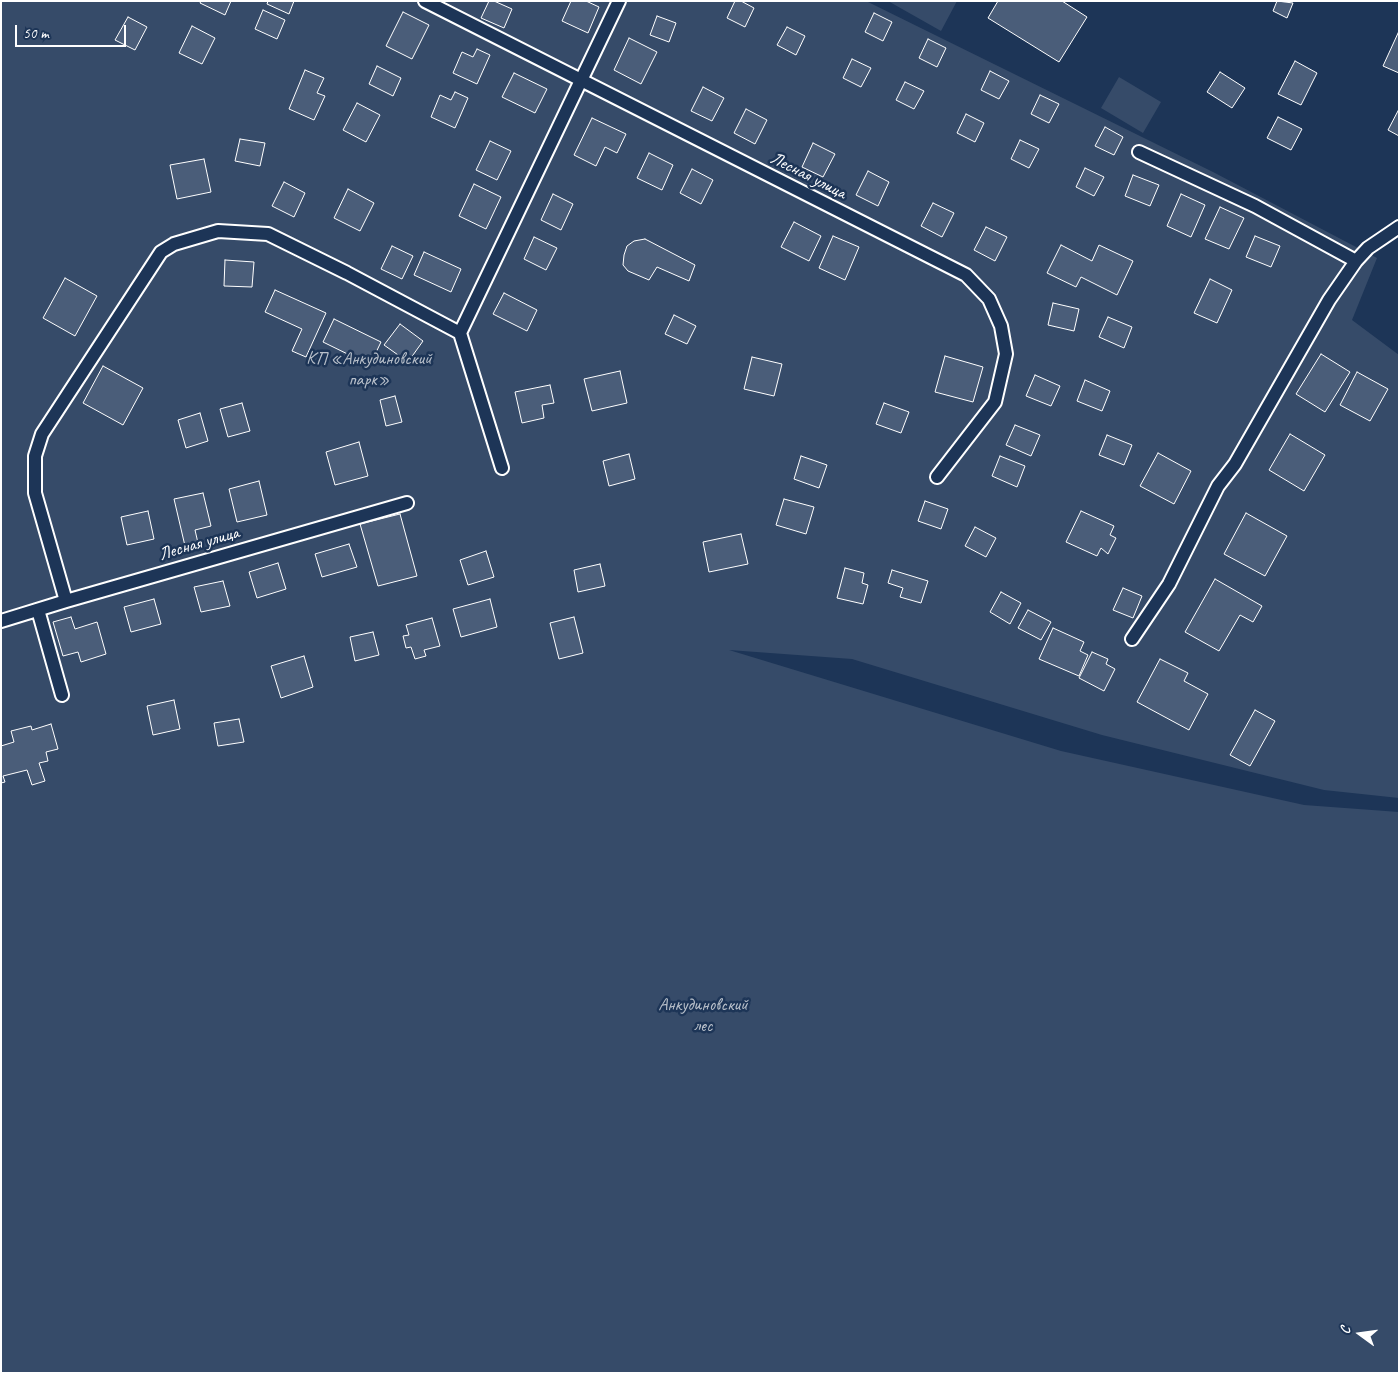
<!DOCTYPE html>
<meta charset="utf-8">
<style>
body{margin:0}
#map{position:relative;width:1400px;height:1374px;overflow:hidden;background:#1d3557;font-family:Caveat,sans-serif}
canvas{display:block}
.frame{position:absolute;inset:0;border:2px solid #fff;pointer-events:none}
.north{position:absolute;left:1335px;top:1309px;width:50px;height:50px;-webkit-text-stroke:4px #1d3557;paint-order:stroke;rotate:284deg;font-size:14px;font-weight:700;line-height:20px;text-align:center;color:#fff}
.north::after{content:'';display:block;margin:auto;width:18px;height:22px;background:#fff;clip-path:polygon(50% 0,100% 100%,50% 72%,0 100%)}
.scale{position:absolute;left:15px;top:25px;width:111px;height:22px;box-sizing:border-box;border:2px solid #fff;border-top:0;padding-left:6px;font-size:15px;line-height:18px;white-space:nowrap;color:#fff;-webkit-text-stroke:4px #1d3557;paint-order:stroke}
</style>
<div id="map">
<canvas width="1400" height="1374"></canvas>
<div class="frame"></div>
<div class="north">С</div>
<div class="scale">50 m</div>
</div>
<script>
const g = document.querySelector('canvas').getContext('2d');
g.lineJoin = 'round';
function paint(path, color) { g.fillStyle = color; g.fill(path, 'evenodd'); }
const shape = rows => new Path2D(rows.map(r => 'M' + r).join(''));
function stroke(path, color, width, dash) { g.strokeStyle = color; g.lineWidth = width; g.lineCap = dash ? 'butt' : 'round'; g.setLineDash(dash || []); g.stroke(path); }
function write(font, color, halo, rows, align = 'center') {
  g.font = font + ' Caveat,sans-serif'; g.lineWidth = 5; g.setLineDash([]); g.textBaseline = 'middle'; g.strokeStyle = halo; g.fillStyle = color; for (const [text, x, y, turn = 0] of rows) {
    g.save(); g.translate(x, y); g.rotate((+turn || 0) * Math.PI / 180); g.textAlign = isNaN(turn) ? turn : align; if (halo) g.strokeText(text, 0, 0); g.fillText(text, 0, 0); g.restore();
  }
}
paint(shape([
 [1,1,866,1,1213,172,1377,258,1352,320,1399,355,1399,798,1324,790,1102,735,852,659,729,650,1061,751,1304,805,1399,812,1399,1373,1,1373],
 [888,1,957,1,941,31],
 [1119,77,1161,102,1143,133,1101,108]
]), '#364b69');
const building = shape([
 [201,1,231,1,225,15,200,3,201,1],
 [268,1,294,1,289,14,267,4,268,1],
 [489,1,494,1,512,9,504,28,481,18,489,1],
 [571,1,586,1,599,7,588,33,562,21,571,1],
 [735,1,741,1,754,8,745,27,727,18,735,1],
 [998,1,1062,1,1087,17,1059,62,988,18,998,1],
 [1277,1,1293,3,1287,18,1273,11,1277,1],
 [263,10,285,20,277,39,255,29,263,10],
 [403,12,429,25,412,59,386,46,403,12],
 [874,13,892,22,883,41,865,32,874,13],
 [657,16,676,23,669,42,650,35,657,16],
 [128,17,147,27,135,50,115,40,128,17],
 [192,26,215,38,202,64,179,53,192,26],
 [787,27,805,36,796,55,777,45,787,27],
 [1399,31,1399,73,1383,66,1399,31],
 [629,38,657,52,641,84,614,70,629,38],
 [928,39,946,48,937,67,919,58,928,39],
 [477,49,490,55,477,84,453,73,462,52,473,57,477,49],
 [852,59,871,68,861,87,843,78,852,59],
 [1295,61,1317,73,1301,105,1278,94,1295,61],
 [377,66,401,78,393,96,369,84,377,66],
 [305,70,324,78,317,93,325,96,314,120,289,109,305,70],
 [990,71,1009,81,999,99,981,90,990,71],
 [1220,72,1245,88,1232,108,1207,92,1220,72],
 [514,73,547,89,535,113,502,97,514,73],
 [905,82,924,91,914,109,896,100,905,82],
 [703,87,724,98,712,121,691,111,703,87],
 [455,92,468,98,455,128,431,117,440,95,451,100,455,92],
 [1040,95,1059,104,1049,123,1031,114,1040,95],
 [357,103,380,115,366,142,343,130,357,103],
 [746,109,767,120,755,144,734,133,746,109],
 [1399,109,1399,136,1388,130,1399,109],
 [966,114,984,123,975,142,957,133,966,114],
 [1278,117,1302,129,1291,150,1267,138,1278,117],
 [592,118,626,134,617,153,605,147,596,166,574,155,592,118],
 [1105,127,1123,137,1114,155,1095,146,1105,127],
 [240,139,265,143,260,166,235,161,240,139],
 [1020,140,1039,149,1029,168,1011,159,1020,140],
 [490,141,511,151,497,180,476,170,490,141],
 [813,143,835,154,823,177,802,167,813,143],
 [649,153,673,165,662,190,637,178,649,153],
 [204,159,211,192,177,199,170,165,204,159],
 [1085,168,1104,177,1094,196,1076,187,1085,168],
 [692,169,713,180,701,204,680,193,692,169],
 [868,171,889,182,878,206,856,195,868,171],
 [1133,175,1159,185,1150,206,1125,196,1133,175],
 [284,182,305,193,294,217,272,206,284,182],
 [474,184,501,197,486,229,459,216,474,184],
 [348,189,374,203,360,231,334,218,348,189],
 [553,194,573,204,561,230,541,220,553,194],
 [1181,194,1205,205,1191,237,1167,226,1181,194],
 [933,203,954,213,942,237,921,226,933,203],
 [1220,207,1244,218,1229,249,1205,239,1220,207],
 [794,222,821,236,809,261,781,247,794,222],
 [986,227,1007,237,995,261,974,250,986,227],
 [833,236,859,247,845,280,819,268,833,236],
 [1255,236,1280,246,1271,267,1246,257,1255,236],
 [534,237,557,248,546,270,524,259,534,237],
 [645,239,695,265,689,281,657,267,649,280,628,271,623,265,624,255,627,246,634,241,645,239],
 [1061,245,1092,261,1099,245,1133,261,1117,295,1081,277,1076,287,1047,273,1061,245],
 [392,246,413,256,402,279,381,269,392,246],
 [424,252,461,269,451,292,414,275,424,252],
 [225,260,254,262,252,287,224,286,225,260],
 [65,278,97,296,75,336,43,318,65,278],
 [1210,279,1232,290,1217,323,1194,313,1210,279],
 [275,290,326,313,306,357,292,351,302,329,265,312,275,290],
 [504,293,537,310,527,331,493,314,504,293],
 [1053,303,1079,309,1074,331,1048,325,1053,303],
 [674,315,696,326,687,344,665,334,674,315],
 [1108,317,1132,327,1124,348,1099,337,1108,317],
 [334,319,381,342,370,365,323,342,334,319],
 [400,324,423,341,408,362,384,345,400,324],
 [1321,354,1350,372,1325,412,1296,394,1321,354],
 [945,356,983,367,973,402,935,392,945,356],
 [752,357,782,364,774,396,744,389,752,357],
 [103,366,143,388,123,425,83,403,103,366],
 [620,371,627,403,592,411,584,379,620,371],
 [1357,372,1388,389,1370,421,1340,405,1357,372],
 [1035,375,1060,386,1051,406,1026,396,1035,375],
 [1085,380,1110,391,1102,411,1077,401,1085,380],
 [550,385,554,403,542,405,544,418,522,423,515,392,550,385],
 [395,396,402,422,386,426,380,400,395,396],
 [242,403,250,431,228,437,220,409,242,403],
 [884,403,909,412,901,433,876,424,884,403],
 [200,413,208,441,186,448,178,420,200,413],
 [1015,425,1040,435,1031,456,1006,445,1015,425],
 [1290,434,1325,455,1304,491,1269,470,1290,434],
 [1107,435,1132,445,1124,465,1099,455,1107,435],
 [359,442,368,476,335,485,326,452,359,442],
 [1158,453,1191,471,1174,504,1140,486,1158,453],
 [629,454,635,479,609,486,603,461,629,454],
 [801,456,827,465,819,488,794,479,801,456],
 [1000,456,1025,466,1017,487,992,476,1000,456],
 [259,481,267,515,237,522,229,489,259,481],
 [203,493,211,526,195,530,198,543,185,546,174,499,203,493],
 [784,499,814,507,806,534,776,525,784,499],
 [925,501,948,509,941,529,918,521,925,501],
 [148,511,154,539,127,545,121,517,148,511],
 [1081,511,1114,526,1110,535,1116,538,1108,554,1101,548,1097,556,1066,542,1081,511],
 [1246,513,1287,536,1265,576,1224,554,1246,513],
 [400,514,417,576,378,586,360,524,400,514],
 [975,527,996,538,986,557,965,546,975,527],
 [741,534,748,564,709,572,703,542,741,534],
 [349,544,357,567,322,577,315,554,349,544],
 [486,551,494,577,468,585,460,560,486,551],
 [278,563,286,589,257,598,249,572,278,563],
 [600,564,605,586,578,592,574,570,600,564],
 [845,568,864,573,862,583,868,585,863,604,837,598,845,568],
 [892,570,928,581,921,603,900,597,903,588,888,583,892,570],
 [1215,579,1262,606,1253,622,1240,615,1219,651,1185,632,1215,579],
 [223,581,230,606,201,612,194,587,223,581],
 [1123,588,1142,596,1133,618,1113,610,1123,588],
 [1001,592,1021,603,1010,624,990,612,1001,592],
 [154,599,161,624,131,632,124,607,154,599],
 [490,599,497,627,461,637,453,609,490,599],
 [1028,610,1051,622,1041,640,1018,628,1028,610],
 [71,617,75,629,97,622,106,654,81,662,78,652,63,656,53,622,71,617],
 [574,617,583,653,559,659,550,623,574,617],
 [432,618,440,646,424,650,426,656,415,659,411,647,406,648,403,636,409,635,406,625,432,618],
 [1053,628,1084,642,1080,651,1088,655,1079,676,1039,659,1053,628],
 [373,632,379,655,355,661,350,637,373,632],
 [1092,652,1108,659,1106,664,1115,669,1104,691,1079,678,1092,652],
 [304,656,313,687,281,698,271,666,304,656],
 [1160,659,1188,673,1184,681,1208,694,1189,730,1137,702,1160,659],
 [174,700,180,729,153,735,147,706,174,700],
 [1255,710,1275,721,1250,766,1230,755,1255,710],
 [239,719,244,742,218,746,214,723,239,719],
 [51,724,58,749,46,752,48,761,39,763,45,781,32,785,27,770,3,776,5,782,1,783,1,746,14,742,11,731,31,726,32,730,51,724]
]);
paint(building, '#4a5d79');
stroke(building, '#fff', 1);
const minor = shape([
 [425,1,966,275,989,299,1001,326,1006,354,995,402,937,477],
 [1139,152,1255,206,1356,261],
 [502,468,460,333,619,1],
 [66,601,35,493,35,456,42,434,161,252,174,244,218,231,268,234,347,273,460,333],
 [38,610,62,695],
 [1,621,66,601,407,503],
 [1132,639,1169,584,1218,486,1235,464,1329,300,1356,261,1368,248,1399,227]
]);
stroke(minor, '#fff', 16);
stroke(minor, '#1d3557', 12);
write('18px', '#fff', '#1d3557', [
 ["Лесная улица",808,176,27],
 ["Лесная улица",199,544,-16]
]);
write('18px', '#b9c0ca', '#1d3557', [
 ["КП «Анкудиновский",369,359],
 ["парк»",369,380],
 ["Анкудиновский",703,1005],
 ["лес",703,1026]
]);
</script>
